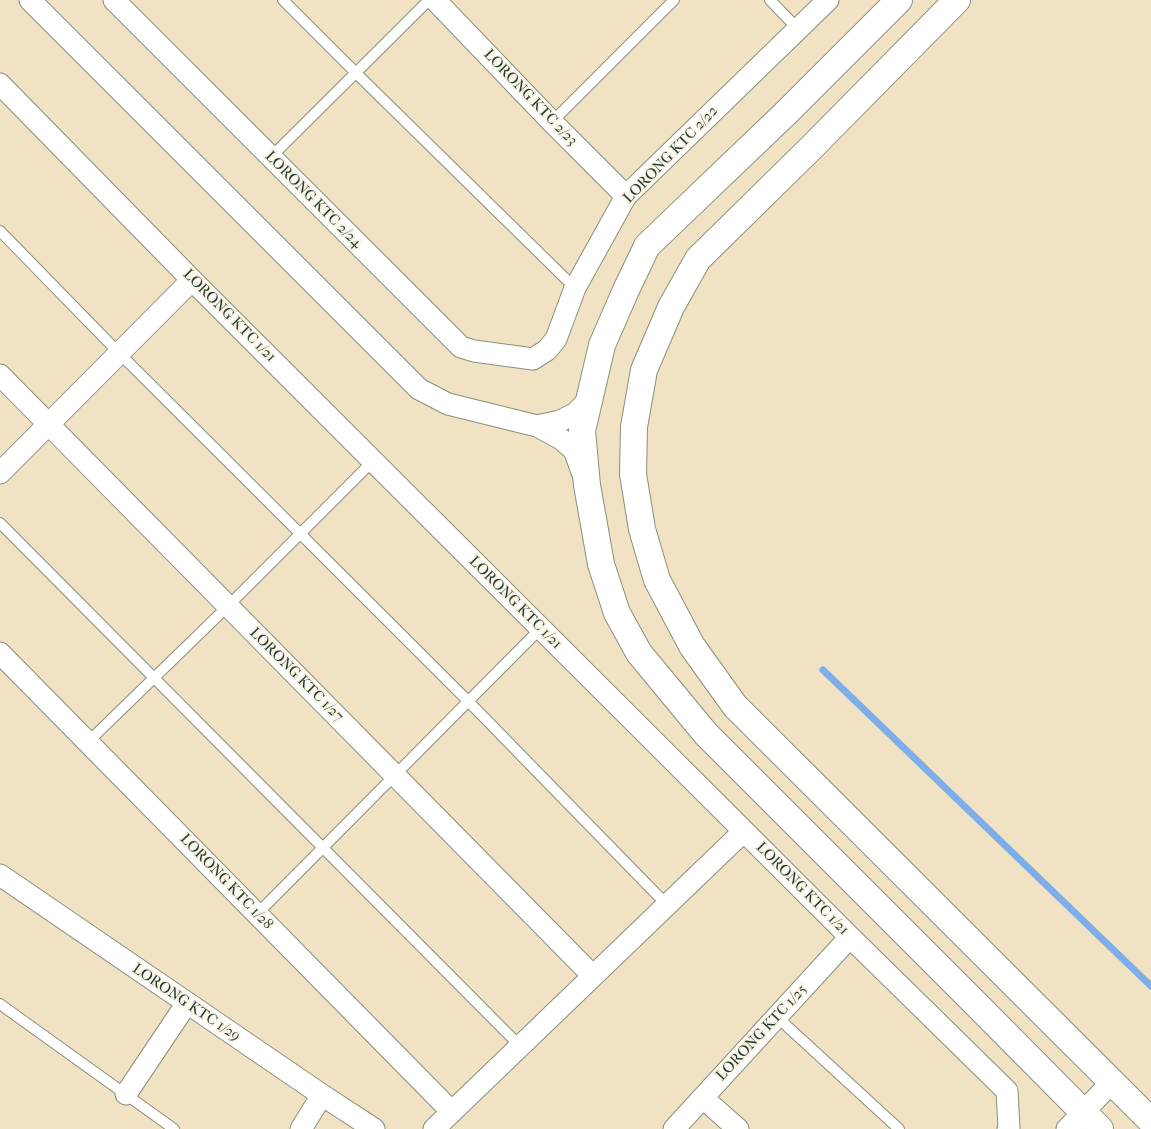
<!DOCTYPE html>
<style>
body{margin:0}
canvas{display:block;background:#f1e2c4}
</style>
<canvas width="1151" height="1129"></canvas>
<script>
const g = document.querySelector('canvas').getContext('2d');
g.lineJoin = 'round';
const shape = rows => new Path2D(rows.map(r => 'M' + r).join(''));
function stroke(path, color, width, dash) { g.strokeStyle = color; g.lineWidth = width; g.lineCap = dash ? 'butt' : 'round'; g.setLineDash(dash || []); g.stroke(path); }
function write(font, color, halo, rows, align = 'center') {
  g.font = font + ' "IM FELL French Canon",serif'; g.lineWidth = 4; g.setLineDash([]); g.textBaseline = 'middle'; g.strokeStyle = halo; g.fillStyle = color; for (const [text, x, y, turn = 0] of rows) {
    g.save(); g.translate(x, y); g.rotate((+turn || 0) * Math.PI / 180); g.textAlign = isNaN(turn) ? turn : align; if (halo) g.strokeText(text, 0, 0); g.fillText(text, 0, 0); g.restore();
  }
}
stroke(shape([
 [823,670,1151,986]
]), '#7eaee9', 7);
const service = shape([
 [283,0,356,73,575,288],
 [770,0,798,29],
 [552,122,674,0],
 [271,157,429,0],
 [0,231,119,353,469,702,667,905],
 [0,523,520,1046],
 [88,742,228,606,373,461],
 [257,914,541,628],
 [0,1004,174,1129],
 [777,1017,899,1129]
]);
const minor = shape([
 [30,0,419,389,448,404,537,426,561,439,574,450,582,472],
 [114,0,461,347,474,351,533,359,547,350,556,339,575,288,626,196,828,0],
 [435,0,552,122,626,196],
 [0,84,192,280,388,476,850,937,1007,1091,1009,1128,1008,1129],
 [0,375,593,976],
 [537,426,560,421,576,413,590,398],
 [0,473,192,280],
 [0,653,452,1112],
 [0,875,322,1095,374,1129],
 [126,1094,187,1003],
 [703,1098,738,1129],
 [301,1129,322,1095],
 [434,1129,744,831],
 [674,1129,850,937],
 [1067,1129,1112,1082]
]);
const tertiary = shape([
 [899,0,787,112,647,246,626,290,602,345,582,431,587,485,601,564,617,613,639,653,706,734,981,1009,1100,1129],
 [957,0,812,147,698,259,671,307,644,370,634,427,633,474,642,529,657,580,692,646,735,706,1151,1121]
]);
stroke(service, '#88907c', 12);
stroke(minor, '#88907c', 23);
stroke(tertiary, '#88907c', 28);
stroke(service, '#fff', 10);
stroke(minor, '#fff', 21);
stroke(tertiary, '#fff', 26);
write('15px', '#1f3d34', '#fcf5e5', [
 ["LORONG KTC 2/23",530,98,46],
 ["LORONG KTC 2/22",671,155,-46],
 ["LORONG KTC 2/24",313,200,45],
 ["LORONG KTC 1/21",229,316,45],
 ["LORONG KTC 1/21",515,603,45],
 ["LORONG KTC 1/27",296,675,45],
 ["LORONG KTC 1/28",226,882,46],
 ["LORONG KTC 1/21",802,889,45],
 ["LORONG KTC 1/29",186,1003,34],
 ["LORONG KTC 1/25",762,1033,-47]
]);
</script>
